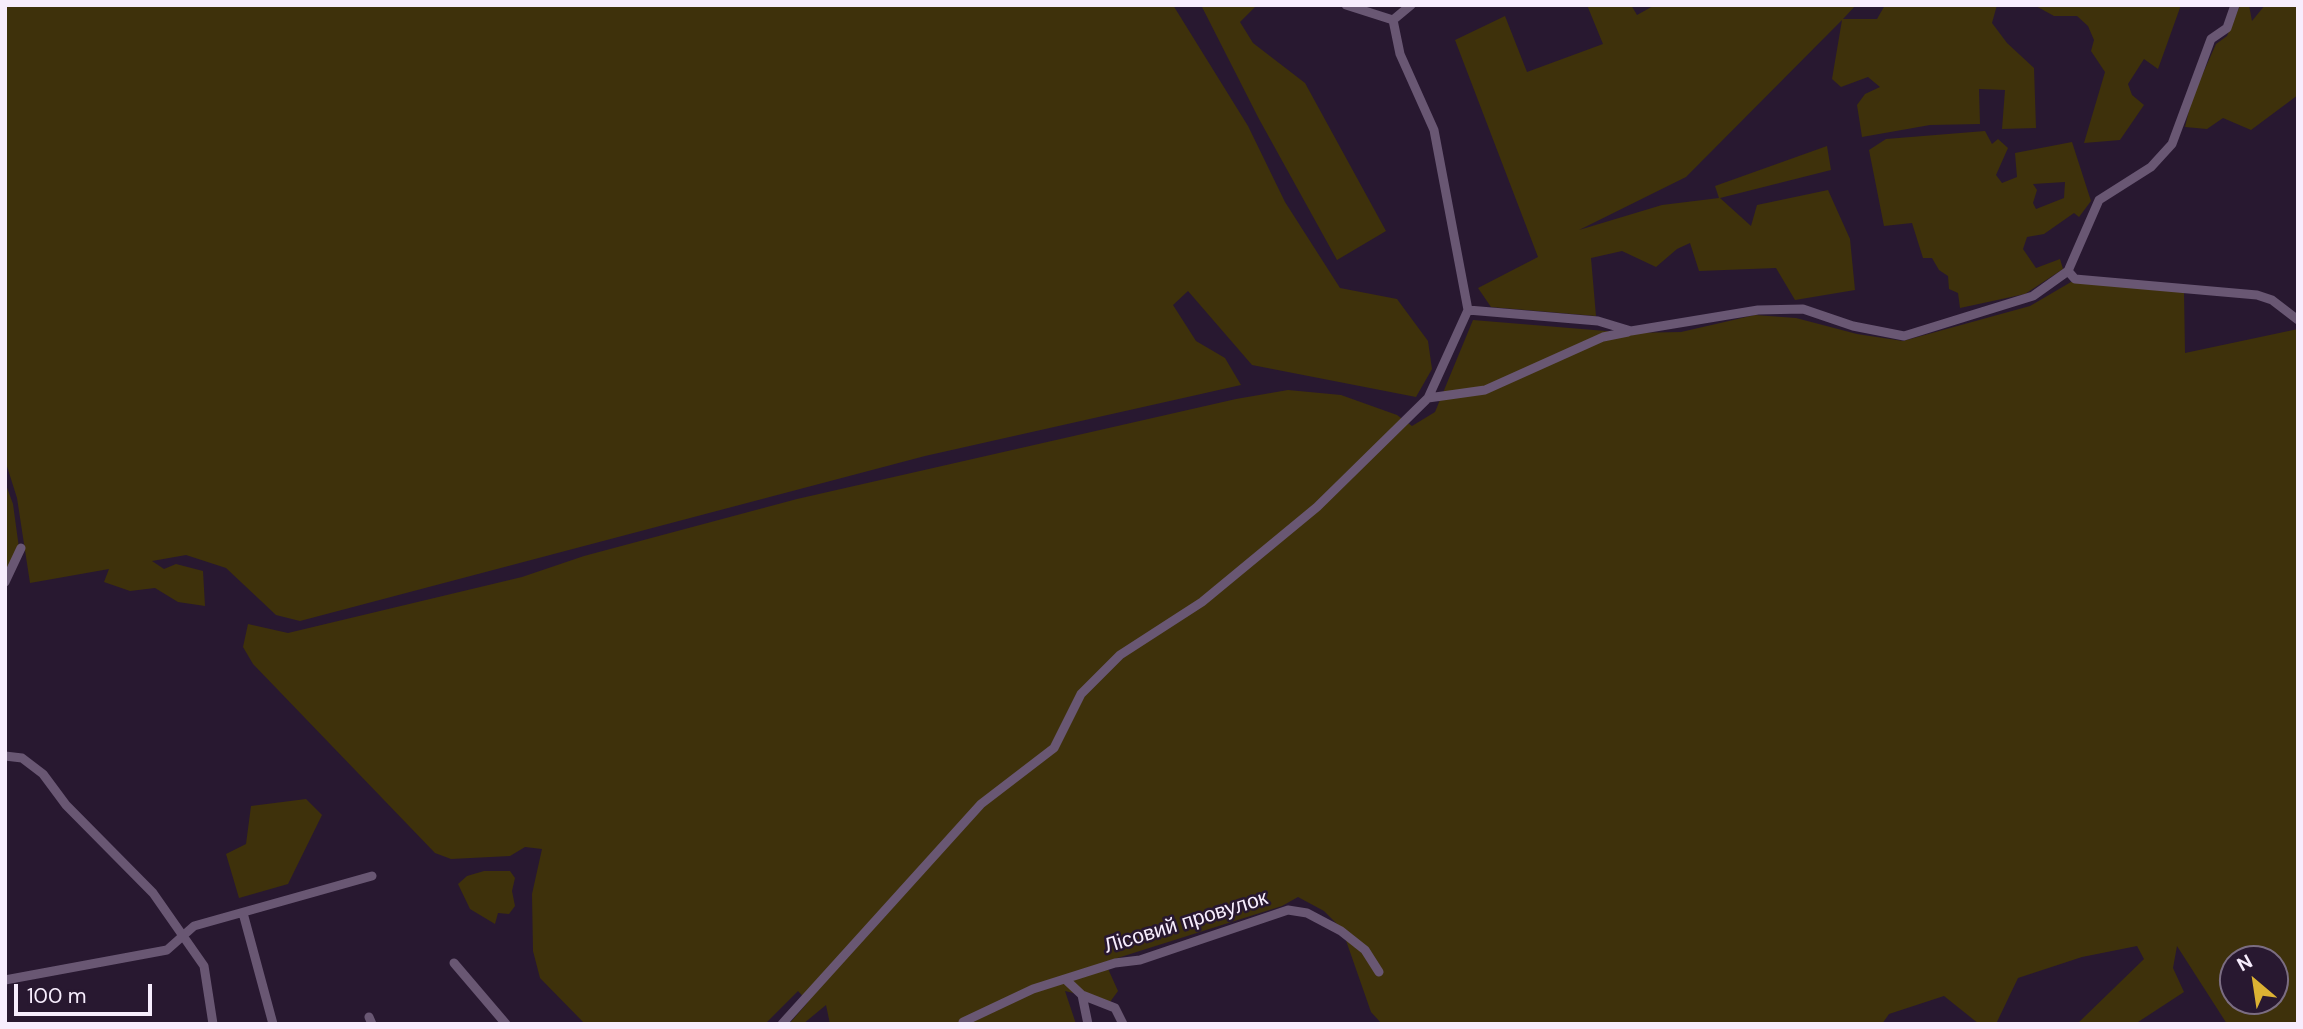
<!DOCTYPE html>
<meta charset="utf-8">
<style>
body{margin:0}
#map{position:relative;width:2303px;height:1029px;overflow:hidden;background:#281830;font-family:"DM Sans",sans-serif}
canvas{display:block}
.frame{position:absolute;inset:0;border:7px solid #f7edfd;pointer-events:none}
.north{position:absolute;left:2219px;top:945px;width:70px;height:70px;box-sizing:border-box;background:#281830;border:2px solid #7b6d82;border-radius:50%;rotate:331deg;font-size:19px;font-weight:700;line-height:28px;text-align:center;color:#f7edfd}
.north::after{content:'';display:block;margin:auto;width:24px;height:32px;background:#dcb233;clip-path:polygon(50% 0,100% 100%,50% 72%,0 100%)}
.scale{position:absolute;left:14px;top:984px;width:138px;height:32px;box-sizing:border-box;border:4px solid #f7edfd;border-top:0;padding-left:9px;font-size:21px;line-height:24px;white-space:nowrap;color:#f7edfd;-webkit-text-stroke:5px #281830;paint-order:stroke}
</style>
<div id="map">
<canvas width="2303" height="1029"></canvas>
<div class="frame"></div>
<div class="north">N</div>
<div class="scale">100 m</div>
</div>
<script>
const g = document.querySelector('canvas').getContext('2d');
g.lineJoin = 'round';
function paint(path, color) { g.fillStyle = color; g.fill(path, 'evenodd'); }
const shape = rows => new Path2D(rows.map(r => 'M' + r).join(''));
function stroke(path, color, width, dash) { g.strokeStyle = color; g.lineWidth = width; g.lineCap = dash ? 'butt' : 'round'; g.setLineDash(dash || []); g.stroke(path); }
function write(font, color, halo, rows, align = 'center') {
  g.font = font + ' "DM Sans",sans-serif'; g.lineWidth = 5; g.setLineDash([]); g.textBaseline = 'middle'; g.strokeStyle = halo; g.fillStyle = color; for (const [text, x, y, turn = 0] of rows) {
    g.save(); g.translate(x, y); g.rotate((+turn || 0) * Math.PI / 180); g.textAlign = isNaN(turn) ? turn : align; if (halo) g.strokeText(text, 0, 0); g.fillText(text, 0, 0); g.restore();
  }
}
paint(shape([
 [5,5,1173,5,1248,126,1285,202,1340,288,1397,299,1428,341,1432,369,1416,397,1252,365,1188,291,1173,305,1196,341,1225,358,1241,385,925,456,300,621,276,615,226,568,186,555,152,561,164,569,176,564,203,571,205,606,178,602,155,588,130,591,104,582,109,569,30,583,17,498,5,460],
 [1201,5,1253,5,1255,7,1240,22,1253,43,1305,83,1386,231,1337,260,1259,119],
 [1587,5,1631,5,1637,15,1655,5,1856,5,1843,19,1877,19,1885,5,1997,5,1992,23,2007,43,2034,68,2036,128,2002,129,2005,90,1979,89,1980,124,1930,125,1862,137,1857,105,1865,94,1880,87,1868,77,1841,87,1832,79,1842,20,1686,177,1579,230,1662,205,1719,198,1715,186,1827,146,1831,170,1720,198,1751,226,1757,205,1828,190,1850,239,1855,290,1795,300,1776,268,1699,271,1690,243,1677,249,1656,267,1622,251,1591,258,1596,316,1491,307,1478,288,1538,257,1455,40,1505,16,1527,72,1603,44],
 [2034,5,2181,5,2158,69,2144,59,2128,84,2132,95,2144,105,2120,140,2084,143,2105,72,2091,51,2094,40,2088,26,2077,16,2054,16],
 [2240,5,2249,5,2252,21,2265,5,2298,5,2298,95,2251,130,2223,118,2207,129,2185,127,2192,98,2216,44,2227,36],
 [1985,131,1992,144,1998,139,2008,148,1996,175,2002,183,2017,177,2015,153,2072,142,2091,201,2079,217,2074,213,2044,234,2027,237,2023,249,2036,268,2060,259,2063,269,2025,294,1960,308,1958,293,1949,289,1948,276,1939,270,1932,258,1923,258,1912,223,1884,226,1869,150,1886,139],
 [2065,182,2064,198,2036,209,2033,203,2037,190,2033,184],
 [2071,282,2184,291,2185,353,2298,329,2298,1024,2227,1024,2177,946,2173,968,2184,992,2135,1024,2077,1024,2144,959,2137,946,2082,957,2018,978,1996,1024,1979,1024,1944,996,1889,1014,1882,1024,1382,1024,1371,1012,1342,929,1324,911,1298,897,1282,906,1105,962,1118,991,1110,1002,1065,991,1076,1024,830,1024,826,1005,803,1024,789,1024,808,1002,798,991,765,1024,585,1024,540,978,533,951,532,894,542,849,525,847,510,856,451,859,435,853,253,664,243,647,248,624,288,633,522,577,584,556,797,499,1236,399,1288,390,1341,395,1397,415,1412,426,1435,412,1473,320,1630,333,1681,332,1755,315,1796,318,1857,334,1903,341,2030,306],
 [2233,959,2275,959,2275,1001,2233,1001],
 [5,482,13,504,19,548,5,575],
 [306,799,322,815,288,884,239,898,226,854,246,844,251,806],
 [484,871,510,871,515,878,512,891,515,906,509,914,498,913,495,924,470,909,458,884,467,876]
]), '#3e310b');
stroke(shape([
 [1346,5,1393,20],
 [1411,5,1393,20,1400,54,1434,130,1468,310],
 [2068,271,2099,200,2151,167,2172,144,2211,39,2227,28,2235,5],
 [1468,310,1598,321,1631,331,1758,310,1803,309,1853,326,1904,336,2033,296,2068,271,2075,279,2257,295,2272,300,2298,320],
 [1428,398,1485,390,1603,337,1628,332],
 [5,582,21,548],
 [5,756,22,758,43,774,66,805,153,893,204,966,213,1024],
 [243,913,273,1024],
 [454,963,506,1024],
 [1065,979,1082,995,1115,1008,1123,1024],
 [5,980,167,950,194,926,372,876],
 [1082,995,1088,1024],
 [369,1017,372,1024],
 [963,1022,1033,989,1115,963,1140,960,1288,910,1307,913,1341,931,1365,950,1379,972],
 [782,1024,981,804,1054,748,1081,694,1120,655,1202,602,1317,507,1428,398,1468,310]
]), '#695773', 9);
write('21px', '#f7edfd', '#281830', [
 ["Лісовий провулок",1186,923,-17]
]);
</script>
